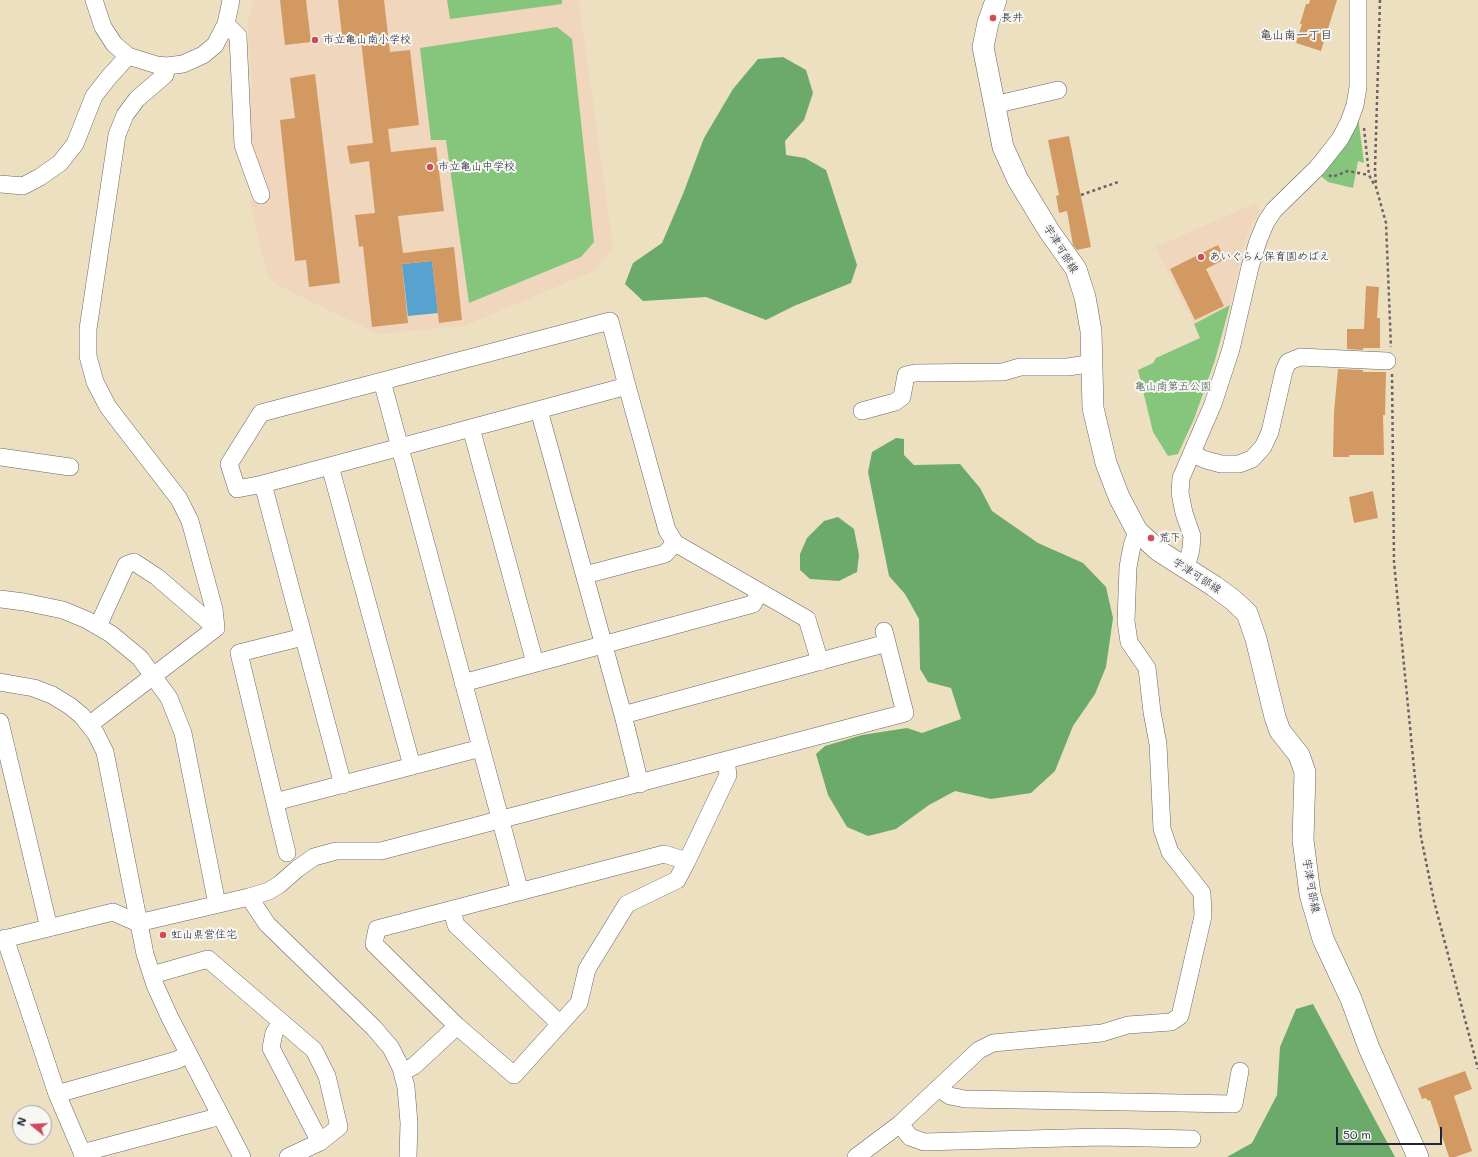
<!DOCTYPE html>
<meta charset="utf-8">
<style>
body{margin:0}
#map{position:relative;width:1478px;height:1157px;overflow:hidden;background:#ede0c0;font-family:Mali,sans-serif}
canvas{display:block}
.north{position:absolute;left:12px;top:1105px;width:40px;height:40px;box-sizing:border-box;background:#f6f6f2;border:1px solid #a1a1a9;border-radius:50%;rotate:288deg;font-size:11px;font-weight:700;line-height:16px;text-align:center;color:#22223b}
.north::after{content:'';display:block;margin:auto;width:14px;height:18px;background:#d1495b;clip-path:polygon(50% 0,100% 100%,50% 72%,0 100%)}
.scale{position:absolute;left:1336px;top:1127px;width:106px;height:18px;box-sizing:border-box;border:2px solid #22223b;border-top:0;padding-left:5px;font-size:12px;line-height:14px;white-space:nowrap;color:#22223b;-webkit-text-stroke:3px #f6f6f2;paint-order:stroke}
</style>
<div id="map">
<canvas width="1478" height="1157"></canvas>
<div class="north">N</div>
<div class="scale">50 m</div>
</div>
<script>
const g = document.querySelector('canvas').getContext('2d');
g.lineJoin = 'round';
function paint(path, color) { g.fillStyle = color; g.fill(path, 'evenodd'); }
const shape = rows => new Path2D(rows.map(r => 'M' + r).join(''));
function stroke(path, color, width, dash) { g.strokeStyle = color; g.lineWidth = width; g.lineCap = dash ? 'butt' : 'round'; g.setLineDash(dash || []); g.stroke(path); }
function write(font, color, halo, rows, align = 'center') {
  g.font = font + ' Mali,"Klee One",sans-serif'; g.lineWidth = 4; g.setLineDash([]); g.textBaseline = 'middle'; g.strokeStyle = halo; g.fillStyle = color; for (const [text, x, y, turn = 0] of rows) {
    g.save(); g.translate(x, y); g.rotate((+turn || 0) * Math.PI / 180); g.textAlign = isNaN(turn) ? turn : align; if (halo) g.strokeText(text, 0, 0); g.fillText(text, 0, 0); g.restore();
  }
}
paint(shape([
 [252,0,579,0,613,248,594,271,464,326,378,334,277,285,267,275,250,201,268,191,250,142,249,107,252,81,247,22,253,5],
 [1256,203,1260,211,1251,225,1244,244,1230,305,1194,324,1155,247]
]), '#f0d6bc');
paint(shape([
 [447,0,562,0,562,4,450,19],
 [557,27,572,39,594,242,581,257,469,303,446,140,431,140,420,48],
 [1358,117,1364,163,1358,161,1353,188,1328,182,1320,175,1334,160,1348,141],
 [1230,305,1215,360,1194,419,1178,454,1168,456,1153,432,1138,370,1153,363,1156,358,1200,338,1194,324]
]), '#86c57c');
paint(shape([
 [783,57,806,70,813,93,804,120,785,141,786,155,805,158,826,170,857,265,851,283,794,306,766,320,706,297,643,301,625,284,633,263,662,243,683,194,704,138,733,89,758,59],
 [896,438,904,439,904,455,914,465,960,464,980,488,992,511,1038,543,1083,563,1106,587,1113,618,1106,667,1095,694,1073,726,1055,771,1031,793,991,799,955,791,929,805,896,829,868,836,847,827,828,795,816,754,825,746,862,735,907,728,922,733,961,719,951,688,928,682,920,669,919,619,905,594,889,576,868,472,872,452],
 [838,517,854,529,859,555,857,572,839,581,810,579,800,570,800,554,807,538,824,521],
 [1313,1004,1395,1157,1227,1157,1252,1143,1277,1095,1280,1047,1296,1009]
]), '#6caa6c');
paint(shape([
 [432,261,438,313,408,316,402,264]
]), '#57a2cf');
paint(shape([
 [280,0,306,0,311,42,285,45],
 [338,0,384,0,390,52,410,50,419,125,388,129,391,152,436,147,444,211,398,216,403,253,454,247,462,320,439,323,432,261,402,264,408,323,372,327,363,246,359,247,355,215,375,213,369,161,350,164,347,146,373,143,361,41,343,44],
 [1310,0,1337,0,1321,51,1296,43,1302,24,1300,24,1306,4,1309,4],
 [315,74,340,283,309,287,306,260,295,261,280,120,295,118,290,78],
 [1069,136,1091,247,1077,250,1073,245,1067,211,1059,213,1056,196,1059,195,1048,140],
 [1218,245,1225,259,1206,269,1224,306,1195,320,1170,269],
 [1366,286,1379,287,1377,318,1380,318,1380,348,1363,348,1363,350,1347,349,1347,329,1364,329],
 [1338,369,1363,370,1363,372,1386,372,1385,415,1383,415,1384,455,1349,455,1349,457,1333,457,1334,412],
 [1373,491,1378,518,1354,523,1349,497],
 [1465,1071,1472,1089,1454,1096,1472,1151,1455,1157,1449,1157,1430,1100,1428,1101,1426,1098,1422,1099,1418,1088]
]), '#d39963');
const minor = shape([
 [94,0,103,27,114,44,128,56,157,65,167,66,183,64,203,55,215,45,226,24,231,0],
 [226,24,238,36,243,145,261,195],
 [994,105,1058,90],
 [0,184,23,186,40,177,60,163,75,144,94,96,109,77,128,56],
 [382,381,520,892],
 [627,386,263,484,237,489,229,464,261,413,610,321,627,386,667,530,675,543,807,619,820,662],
 [539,410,623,715,640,784],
 [862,411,895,402,902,397,906,375,915,373,1003,372,1020,367,1068,367,1093,363],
 [471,428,535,663],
 [1192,454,1206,460,1221,464,1239,464,1252,459,1263,447,1270,432,1284,371,1288,362,1300,357,1387,361],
 [0,457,70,467],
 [330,466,412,766],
 [263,484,343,785],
 [1186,568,1191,549,1192,536,1184,513,1180,493,1181,478,1213,404,1231,349,1250,267,1258,241,1266,222,1274,210,1317,168,1329,153,1340,139,1349,122,1355,105,1358,87,1358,0],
 [585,575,665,554,675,543],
 [0,599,24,602,63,610,87,620,111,634,140,658,169,698,183,733,217,904],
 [98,626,126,565,134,562,157,577,216,628],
 [0,682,34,688,52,695,70,706,82,716,96,734,105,752,145,954,155,985,170,1018,242,1157],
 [463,683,753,604,759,593],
 [623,715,887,643],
 [0,722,49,928],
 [89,725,216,628,214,609,190,521,179,499,108,407,95,382,88,356,88,329,117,135,125,115,137,99,165,75,167,66],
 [275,802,481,748],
 [287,853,239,653,303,637],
 [687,861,664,854,377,929,374,944,457,1026,514,1075,579,1003,587,969,627,904,677,880,687,861,728,775,726,760],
 [249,897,267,924,374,1028,391,1048,401,1068,406,1087,409,1123,408,1157],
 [452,910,456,925,560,1024],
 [5,938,57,1094,84,1157],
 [0,940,113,912,138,923,249,897,269,891,280,884,297,869,314,857,336,851,381,851,905,713,884,631],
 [152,975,208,959,314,1050,327,1076,339,1127,320,1142,288,1157],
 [281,1022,274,1033,271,1048,320,1142],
 [402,1072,414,1066,457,1026],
 [938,1088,950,1096,965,1099,1234,1104,1240,1071],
 [57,1094,177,1060,188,1054],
 [900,1124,910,1137,924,1142,1100,1137,1192,1139],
 [82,1153,210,1119,220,1115],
 [856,1157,900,1124,979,1050,993,1043,1102,1033,1128,1025,1171,1022,1180,1016,1203,916,1202,893,1170,852,1162,829,1158,744,1152,712,1147,668,1129,642,1126,621,1128,567,1132,546,1137,531]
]);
const major = shape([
 [996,0,988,23,983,47,1003,147,1018,180,1049,231,1076,269,1085,297,1091,331,1093,408,1106,463,1119,497,1137,531,1159,551,1214,586,1233,600,1247,613,1256,639,1275,717,1280,731,1299,755,1305,772,1303,840,1310,894,1323,939,1351,999,1369,1048,1418,1157]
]);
stroke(minor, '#69646a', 18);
stroke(major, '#69646a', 22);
stroke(shape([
 [1380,0,1375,169,1376,187,1386,223,1391,347],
 [1364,128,1369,175,1375,186],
 [1329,175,1332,177,1348,171,1369,175],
 [1081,195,1118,182],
 [1392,374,1394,562,1417,799,1421,837,1434,901,1478,1069]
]), '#69646a', 2.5, [3, 3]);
stroke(minor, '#fff', 17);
stroke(major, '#fff', 21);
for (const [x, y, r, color] of [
 [993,18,4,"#d1495b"],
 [315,40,4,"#d1495b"],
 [430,167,4,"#d1495b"],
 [1201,257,4,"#d1495b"],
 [1151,538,4,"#d1495b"],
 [163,935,4,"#d1495b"]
]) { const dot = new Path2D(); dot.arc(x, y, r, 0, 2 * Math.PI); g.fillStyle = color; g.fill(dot); stroke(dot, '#f6f6f2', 1.5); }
write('11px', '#22223b', '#f6f6f2', [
 ["長井",1001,18],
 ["市立亀山南小学校",323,40],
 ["市立亀山中学校",438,167],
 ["あいぐらん保育園めばえ",1209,257],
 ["荒下",1159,538],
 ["虹山県営住宅",171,935]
], 'left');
write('11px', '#22223b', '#f6f6f2', [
 ["宇津可部線",1061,249,58],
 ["宇津可部線",1197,576,33],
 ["宇津可部線",1311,886,80]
]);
write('11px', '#455b52', '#f6f6f2', [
 ["亀山南第五公園",1173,387]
]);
write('12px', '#22223b', '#f6f6f2', [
 ["亀山南一丁目",1296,35]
]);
</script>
